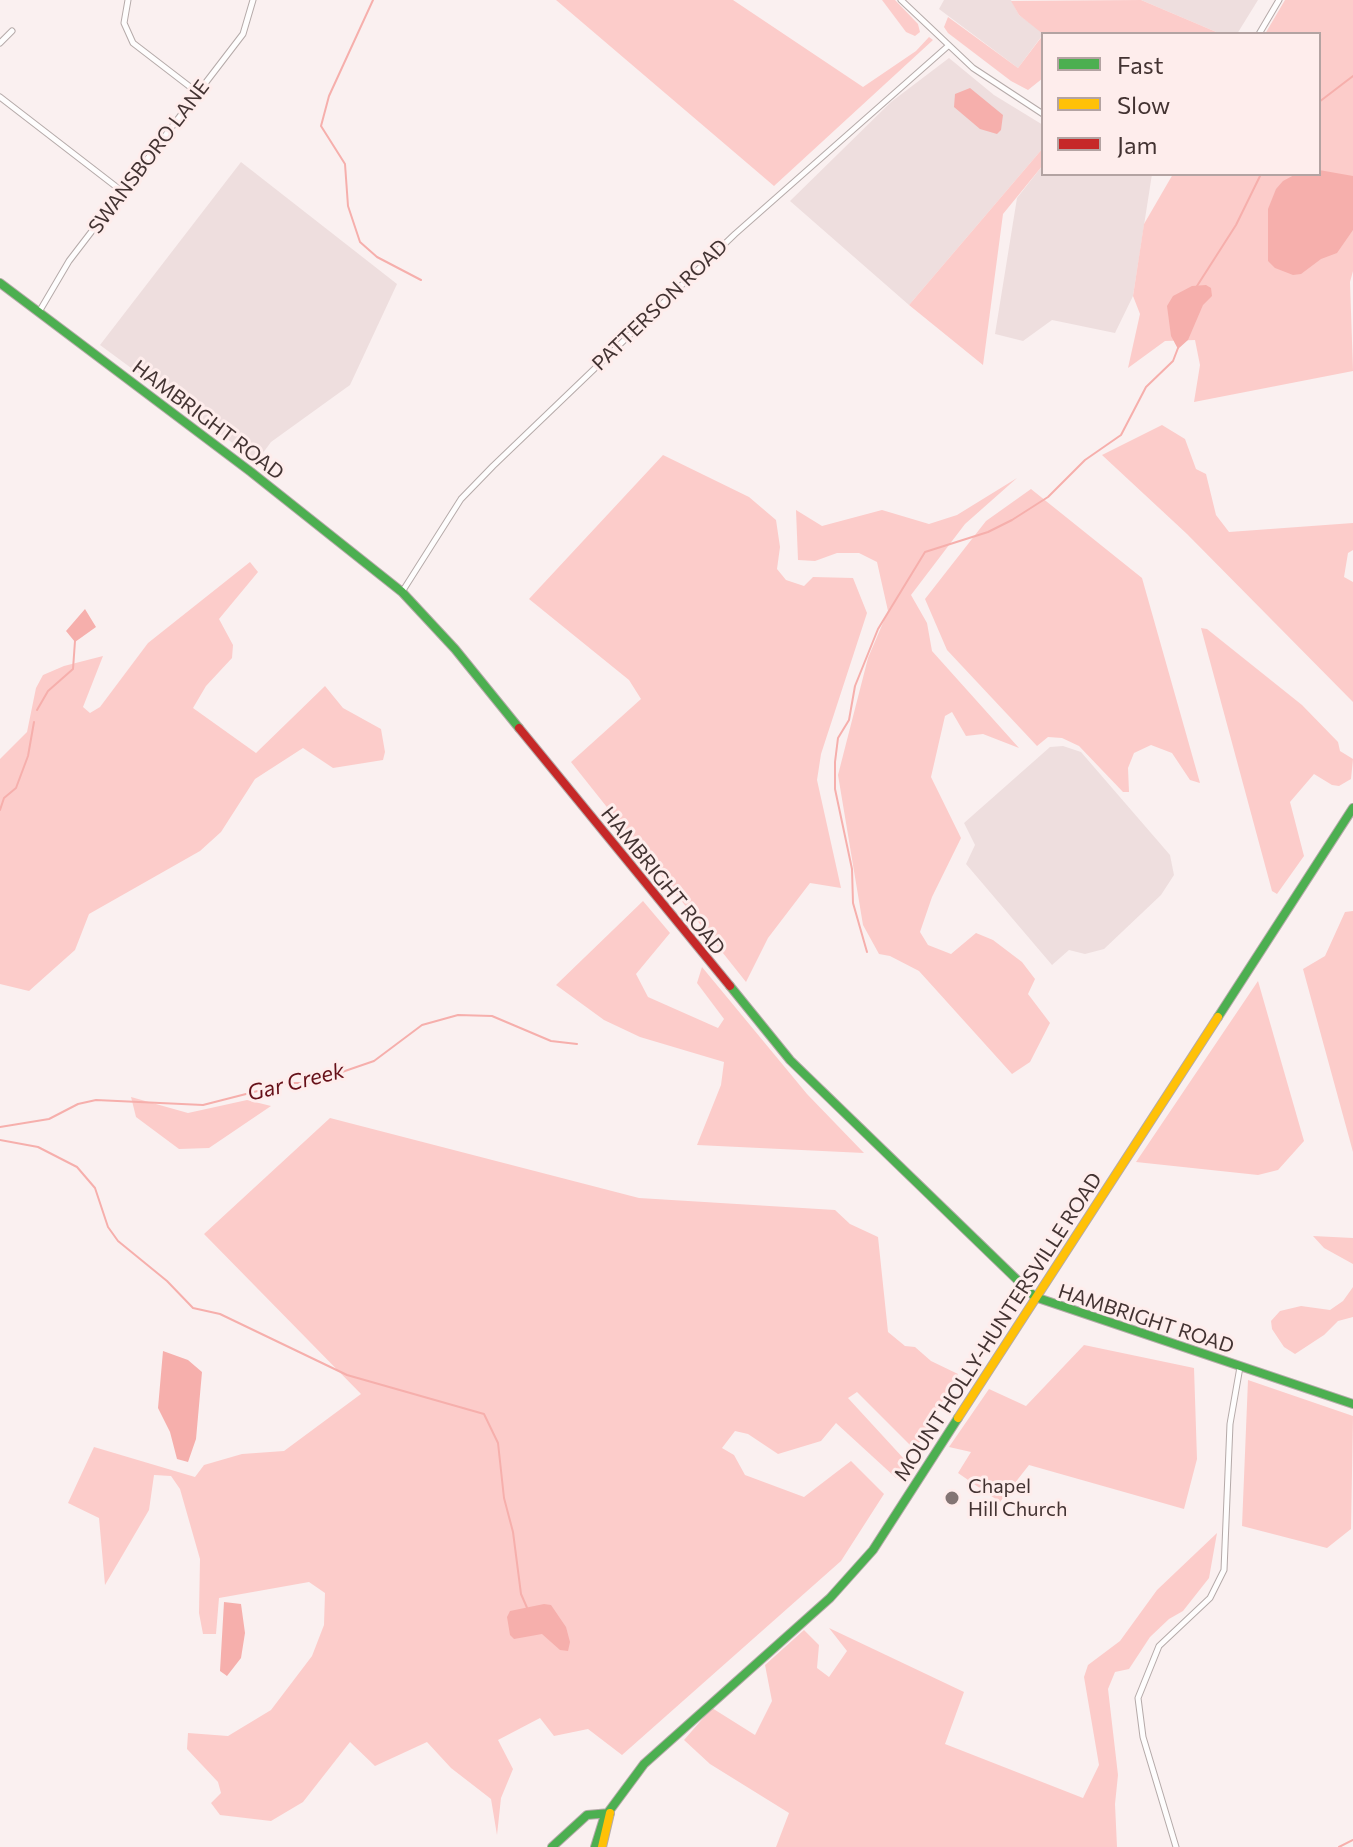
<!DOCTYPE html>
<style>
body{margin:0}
#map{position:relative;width:1353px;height:1847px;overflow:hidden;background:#faf0f0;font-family:Commissioner,sans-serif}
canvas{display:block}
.legend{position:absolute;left:1041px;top:32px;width:280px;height:144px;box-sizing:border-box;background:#feedec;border:2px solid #b3a3a2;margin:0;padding:10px 14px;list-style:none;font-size:24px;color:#433332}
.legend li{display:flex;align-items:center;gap:16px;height:40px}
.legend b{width:40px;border:2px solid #b3a3a2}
</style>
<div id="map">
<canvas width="1353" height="1847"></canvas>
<ul class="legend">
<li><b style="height:10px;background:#4caf50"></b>Fast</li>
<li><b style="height:10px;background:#ffc107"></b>Slow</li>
<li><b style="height:10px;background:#c62828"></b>Jam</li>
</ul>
</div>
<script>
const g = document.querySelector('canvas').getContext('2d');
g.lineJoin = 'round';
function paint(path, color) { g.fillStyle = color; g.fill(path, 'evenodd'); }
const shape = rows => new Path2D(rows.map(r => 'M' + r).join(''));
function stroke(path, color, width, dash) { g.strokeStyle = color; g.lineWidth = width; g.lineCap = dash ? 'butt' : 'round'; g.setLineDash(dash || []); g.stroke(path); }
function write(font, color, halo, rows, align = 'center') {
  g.font = font + ' Commissioner,sans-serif'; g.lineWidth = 6; g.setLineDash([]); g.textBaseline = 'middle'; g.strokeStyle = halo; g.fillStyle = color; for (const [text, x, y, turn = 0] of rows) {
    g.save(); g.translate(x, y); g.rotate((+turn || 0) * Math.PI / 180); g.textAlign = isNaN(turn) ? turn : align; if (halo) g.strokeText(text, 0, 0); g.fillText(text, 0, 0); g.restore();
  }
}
paint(shape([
 [944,0,1011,0,1019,15,1044,33,1018,68,939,9],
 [1141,0,1258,0,1237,34,1221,34],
 [949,58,994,95,1043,125,1043,148,909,305,790,201,891,102],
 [241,162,397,284,350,385,271,442,257,461,100,345],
 [1043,165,1043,174,1152,174,1133,296,1115,333,1052,320,1023,341,995,334,1017,198],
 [1063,746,1081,752,1170,855,1174,875,1161,895,1104,949,1085,954,1069,950,1052,965,966,864,975,845,964,823,1050,747]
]), '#eedede');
paint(shape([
 [556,0,733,0,863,87,916,51,929,37,933,40,774,186],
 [882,0,895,0,918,24,920,32,915,36,906,32],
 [1141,0,1221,34,1043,34,1019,15,1011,1],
 [1285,0,1353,0,1353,271,1350,282,1353,371,1194,402,1200,365,1195,340,1165,341,1128,368,1140,314,1133,296,1144,224,1173,174,1319,174,1319,34,1265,34],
 [948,17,1018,68,1043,35,1043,78,1028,90,1011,81,948,33,944,27],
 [1043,148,1043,165,1003,214,983,365,909,305],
 [1162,425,1185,439,1196,469,1206,474,1216,515,1229,532,1353,523,1353,550,1348,553,1344,577,1353,582,1353,702,1187,534,1102,455],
 [663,455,749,497,776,520,780,547,777,569,786,580,804,586,813,577,853,578,867,613,821,754,817,780,841,888,810,883,768,938,746,982,571,762,641,699,629,680,529,599],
 [1017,478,965,524,911,595,927,623,932,651,1019,748,983,734,966,736,952,712,945,716,931,777,961,838,932,897,920,932,928,945,951,954,976,933,993,940,1022,962,1035,979,1028,994,1050,1023,1030,1062,1012,1074,919,971,890,956,879,954,863,925,838,775,868,658,888,611,877,562,859,553,837,553,815,561,798,560,796,510,822,526,882,510,929,524,957,515],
 [1031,489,1142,578,1200,783,1190,780,1172,753,1151,745,1134,753,1128,768,1129,792,1123,792,1079,746,1062,738,1048,737,1037,746,947,650,925,599,986,521],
 [250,562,258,572,219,619,233,645,232,658,206,686,193,708,256,753,325,686,343,708,381,729,385,752,383,760,333,768,303,748,255,779,221,832,200,851,89,914,75,950,29,991,0,984,0,759,27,732,36,688,43,675,64,666,103,656,83,707,90,713,100,707,148,643],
 [1201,628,1207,629,1302,705,1338,742,1340,751,1353,759,1351,779,1339,786,1332,785,1314,774,1290,802,1304,856,1277,894,1272,891],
 [643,901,670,933,636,974,648,997,718,1028,724,1019,697,983,702,967,807,1094,864,1153,697,1145,721,1085,724,1062,640,1037,604,1020,556,985],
 [1353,911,1353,1152,1303,969,1325,956,1345,912],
 [1258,981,1304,1141,1278,1170,1258,1175,1136,1162],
 [131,1097,188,1113,247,1100,271,1106,209,1148,179,1149,136,1117],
 [330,1118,639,1198,835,1210,850,1224,878,1237,888,1332,905,1346,915,1347,931,1361,958,1374,915,1450,857,1392,848,1398,905,1460,896,1478,836,1423,821,1441,778,1454,748,1434,735,1431,722,1448,734,1455,745,1475,804,1497,851,1461,884,1494,841,1561,622,1755,588,1729,554,1736,540,1718,498,1740,513,1769,501,1798,497,1835,491,1799,451,1768,427,1742,375,1766,350,1742,303,1802,271,1821,220,1815,211,1803,221,1793,218,1782,187,1749,188,1733,228,1736,271,1710,312,1656,324,1625,325,1593,309,1582,219,1598,216,1634,203,1634,199,1613,200,1559,180,1489,171,1476,154,1475,149,1510,105,1585,99,1518,68,1503,94,1447,195,1477,204,1465,242,1454,284,1451,361,1394,204,1234],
 [1313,1236,1353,1238,1353,1264,1324,1248],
 [1353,1287,1353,1317,1338,1321,1324,1335,1295,1354,1284,1347,1272,1329,1271,1321,1280,1311,1301,1306,1330,1310,1343,1301],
 [1084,1345,1194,1368,1197,1459,1184,1509,1029,1465,1000,1502,958,1473,971,1452,949,1447,989,1389,1026,1406],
 [1248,1380,1353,1416,1351,1529,1327,1548,1242,1526],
 [1217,1533,1209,1578,1183,1611,1169,1619,1150,1637,1129,1669,1115,1672,1108,1689,1118,1775,1115,1804,1117,1847,776,1847,789,1813,710,1764,684,1740,712,1708,755,1735,772,1701,765,1665,804,1630,819,1645,817,1668,829,1677,847,1651,829,1628,964,1692,945,1744,1083,1798,1099,1765,1084,1677,1088,1665,1120,1641,1157,1590]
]), '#fcccca');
paint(shape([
 [970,88,1003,115,1001,130,997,134,980,129,954,107,955,94],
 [1319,170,1353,176,1353,230,1337,253,1321,259,1301,274,1293,275,1275,268,1268,261,1268,209,1276,189,1283,181,1296,174,1319,174],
 [1206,285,1211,288,1212,296,1203,305,1188,340,1178,349,1171,336,1167,306,1173,296,1192,286],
 [85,609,96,627,75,642,66,631],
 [163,1351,188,1360,202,1372,196,1439,188,1462,177,1459,170,1432,158,1408],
 [224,1602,241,1604,245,1633,241,1658,227,1676,220,1671],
 [544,1604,551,1605,566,1627,570,1642,568,1651,560,1650,542,1634,514,1639,510,1635,507,1617,510,1611]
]), '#f6afac');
stroke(shape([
 [373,0,329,96,321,126,345,164,348,206,360,242,377,257,421,280],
 [1319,102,1353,76],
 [1197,286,1236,225,1261,174],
 [37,710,48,691,73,669,75,641],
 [0,810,4,798,16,788,28,756,34,722],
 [867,952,853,903,852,869,835,789,835,762,838,738,849,720,855,686,878,629,925,552,988,532,1012,520,1048,497,1085,460,1121,435,1146,387,1173,361,1178,348],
 [0,1127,49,1119,78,1104,96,1100,203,1105,289,1083,310,1083,374,1061,422,1025,458,1015,492,1016,551,1041,577,1044],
 [0,1140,38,1147,77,1167,95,1188,108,1227,118,1241,167,1281,193,1308,220,1314,347,1375,484,1414,498,1443,504,1498,513,1532,521,1594,528,1610],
 [1339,1847,1353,1840]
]), '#f6afac', 2);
const street = shape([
 [128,0,124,23,133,43,198,93],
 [901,0,973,68,1043,114],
 [1259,34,1279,0],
 [0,43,12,31],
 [0,97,123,192],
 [39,312,69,261,243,34,253,0],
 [402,592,461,499,493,466,735,234,948,46],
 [1176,1847,1143,1737,1138,1698,1159,1646,1210,1598,1224,1570,1230,1424,1240,1367]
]);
const fast = shape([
 [0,283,251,472,402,592,455,649,519,728],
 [730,986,790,1060,1035,1297,1353,1404],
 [1218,1017,1353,808],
 [552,1847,587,1815,610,1813],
 [595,1847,604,1818,644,1764,830,1598,873,1550,958,1418]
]);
const slow = shape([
 [958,1418,1218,1017],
 [602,1847,610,1813]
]);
const jam = shape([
 [519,728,730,986]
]);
stroke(street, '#b5aaa9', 7);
stroke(fast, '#b5aaa9', 10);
stroke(slow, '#b5aaa9', 10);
stroke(jam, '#b5aaa9', 10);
stroke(street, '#fefdfd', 5);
stroke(fast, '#4caf50', 8);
stroke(slow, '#ffc107', 8);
stroke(jam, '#c62828', 8);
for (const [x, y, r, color] of [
 [952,1498,8,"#837574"]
]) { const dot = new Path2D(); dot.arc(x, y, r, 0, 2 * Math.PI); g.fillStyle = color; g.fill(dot); stroke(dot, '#feedec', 3); }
write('20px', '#433332', '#feedec', [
 ["SWANSBORO LANE",149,157,-53],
 ["PATTERSON ROAD",660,305,-44],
 ["HAMBRIGHT ROAD",208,420,37],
 ["HAMBRIGHT ROAD",663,881,51],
 ["HAMBRIGHT ROAD",1146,1319,18],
 ["MOUNT HOLLY-HUNTERSVILLE ROAD",998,1327,-57]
]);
write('20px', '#433332', '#feedec', [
 ["Chapel",968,1486],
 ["Hill Church",968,1509]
], 'left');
write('italic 22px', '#661018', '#feedec', [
 ["Gar Creek",296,1082,-14]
]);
</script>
